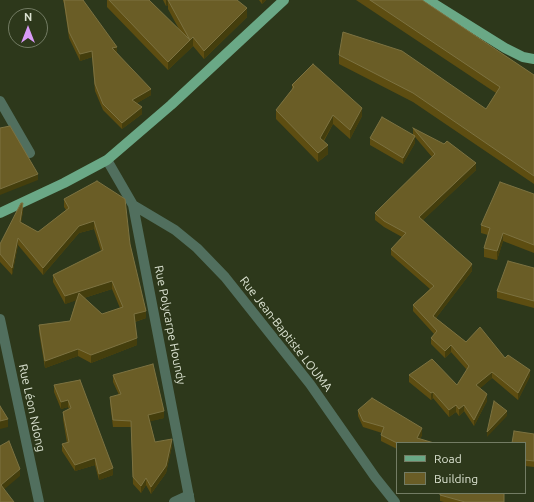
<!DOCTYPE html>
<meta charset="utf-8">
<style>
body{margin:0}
#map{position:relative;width:534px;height:502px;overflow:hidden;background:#2d381b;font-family:Ubuntu,sans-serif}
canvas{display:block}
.legend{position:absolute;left:396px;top:442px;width:130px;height:52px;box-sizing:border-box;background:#2d381b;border:1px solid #737c64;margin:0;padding:5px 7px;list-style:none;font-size:12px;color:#dbe2d1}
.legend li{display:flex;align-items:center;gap:8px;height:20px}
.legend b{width:20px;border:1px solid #737c64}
.north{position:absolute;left:8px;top:8px;width:40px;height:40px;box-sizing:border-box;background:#2d381b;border:1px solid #737c64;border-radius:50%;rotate:0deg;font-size:11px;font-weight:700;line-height:16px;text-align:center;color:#dbe2d1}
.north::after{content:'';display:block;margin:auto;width:14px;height:18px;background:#d99af7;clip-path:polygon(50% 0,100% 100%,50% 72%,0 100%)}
</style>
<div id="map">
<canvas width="534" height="502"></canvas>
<ul class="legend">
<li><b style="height:5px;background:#6aa886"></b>Road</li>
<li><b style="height:11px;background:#6a5d26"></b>Building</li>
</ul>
<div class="north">N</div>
</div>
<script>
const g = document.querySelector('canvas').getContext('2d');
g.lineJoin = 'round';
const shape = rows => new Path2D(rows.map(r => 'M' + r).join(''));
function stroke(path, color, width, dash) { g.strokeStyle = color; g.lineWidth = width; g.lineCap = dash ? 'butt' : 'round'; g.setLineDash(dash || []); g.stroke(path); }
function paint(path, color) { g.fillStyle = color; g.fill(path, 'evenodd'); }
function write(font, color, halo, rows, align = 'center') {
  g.font = font + ' Ubuntu,sans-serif'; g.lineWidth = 3; g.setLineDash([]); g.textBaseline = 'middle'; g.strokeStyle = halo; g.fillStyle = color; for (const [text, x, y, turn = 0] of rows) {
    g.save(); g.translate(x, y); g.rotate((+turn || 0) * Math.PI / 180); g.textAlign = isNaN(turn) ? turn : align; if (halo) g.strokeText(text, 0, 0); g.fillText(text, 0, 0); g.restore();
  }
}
stroke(shape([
 [0,101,30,153],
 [107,160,133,205,190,502],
 [133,205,175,230,197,248,225,277,310,384,375,477,395,502],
 [0,319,39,502],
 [174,502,189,495]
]), '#516f5e', 10);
stroke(shape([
 [428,0,505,48,523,57,534,59],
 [0,213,64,183,107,160,171,105,284,0]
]), '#6aa886', 10);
paint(shape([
 [63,0,83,0,117,53,151,95,137,103,142,114,122,129,103,110,95,91,92,57,80,61,69,38,64,4],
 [107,0,149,0,180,31,168,9,168,5,166,6,163,0,237,0,247,17,204,59,193,46,190,49,190,47,190,49,168,70,107,7],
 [259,0,266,0,262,4],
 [356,0,422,0,534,75,534,184,413,102,339,64,339,55,486,109,496,93],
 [292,85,362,116,350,139,333,124,324,141,328,154,318,162,276,119,276,110,292,90],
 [413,128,476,170,423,220,472,271,436,318,466,342,505,358,530,376,518,400,492,378,480,388,487,401,474,426,464,411,459,416,456,412,449,417,433,398,431,400,409,382,409,375,457,385,467,370,451,352,445,358,431,344,431,338,434,334,413,311,413,305,430,289,391,255,391,249,402,237,384,227,375,220,375,213,432,157,415,137,415,143,403,164,370,145,370,138,413,135],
 [534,194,534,253,503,241,497,260,484,257,484,248,488,235,481,233,481,225],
 [64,199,130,244,146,318,135,322,137,345,91,363,78,356,45,368,39,332,39,325,70,321,76,300,65,304,53,282,53,275,101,251,94,229,79,233,43,275,18,245,12,275,0,262,0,244,23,211,21,222,38,232,66,210,64,207],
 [112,289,120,308,102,314,84,298],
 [534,268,534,308,497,298,497,291],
 [113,375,164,418,150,421,155,442,172,446,166,473,151,494,146,485,141,493,133,484,131,427,113,427,110,403,110,397,119,395,113,382],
 [80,380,113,475,99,480,95,465,75,471,62,451,62,444,67,443,63,419,63,412,69,409,68,407,61,409,54,392,54,385],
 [358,410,422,435,420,439,397,443,397,449,381,441,381,435,382,433,363,427,358,416],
 [534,434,534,467,525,466,525,443],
 [440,493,504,502,444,502,440,501]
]), '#5d4d11');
paint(shape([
 [166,0,168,0,168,5,166,6],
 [262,0,266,0,262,4],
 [247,8,247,17,204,59,204,51],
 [193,37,193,46,190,49,190,40],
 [190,40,190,49,168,70,168,62],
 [117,47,117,53,112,48],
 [92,51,92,57,80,61,80,54],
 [151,89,151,95,132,106,132,100],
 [142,107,142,114,122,129,122,123],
 [362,108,362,116,350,139,350,130],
 [333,115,333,124,320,146,320,138],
 [415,136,415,143,403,164,403,158],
 [328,145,328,154,318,162,318,153],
 [476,163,476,170,419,224,419,217],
 [38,174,38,180,0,195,0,189],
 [23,203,23,211,20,229,20,222],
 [94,221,94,229,79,233,43,275,43,268,79,226],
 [503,233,503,241,497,260,497,251],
 [18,238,18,245,12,275,12,268],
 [472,264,472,271,433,322,433,316],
 [112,281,112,289,65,304,65,296],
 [146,311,146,318,134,322,134,314],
 [137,338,137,345,91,363,91,355],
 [451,345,451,352,445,358,445,351],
 [78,349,78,356,45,368,45,361],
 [530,370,530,376,518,400,518,393],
 [492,372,492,378,476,392,476,385],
 [433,392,433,398,431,400,431,393],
 [487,394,487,401,474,426,474,420],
 [68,400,68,407,61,409,61,402],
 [456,405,456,412,449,417,449,410],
 [464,405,464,411,459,416,459,409],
 [164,411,164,418,148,422,148,415],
 [507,411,507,416,487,437,487,432],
 [8,419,8,427,0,429,0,421],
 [422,428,422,435,418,443,417,438],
 [172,439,172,446,166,473,151,494,151,487],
 [95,458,95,465,75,471,75,465],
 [113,468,113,475,99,480,99,474],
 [20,469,20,476,1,492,1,485],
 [146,478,146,485,141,493,141,486]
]), '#443e0d');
const building = shape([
 [64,0,83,0,117,47,112,48,151,89,132,100,142,107,122,123,103,104,95,84,92,51,80,54,69,32,64,0],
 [109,0,149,0,190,40,168,62,109,0],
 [168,0,237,0,247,8,204,51,193,37,190,40,168,0],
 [370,0,422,0,534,75,534,176,413,93,339,55,343,32,402,51,486,109,500,87,370,0],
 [313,64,362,108,350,130,333,115,320,138,328,145,318,153,276,110,294,87,292,85,313,64],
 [382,117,415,136,403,158,370,138,382,117],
 [10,126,38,174,0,189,0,128,10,126],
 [413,128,444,144,447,141,476,163,419,217,472,264,433,316,466,342,480,327,505,358,508,355,530,370,518,393,492,372,476,385,487,394,474,420,464,405,459,409,456,405,449,410,433,392,431,393,409,375,432,359,457,385,469,366,451,345,445,351,431,338,437,331,413,305,434,286,391,249,406,233,384,221,375,213,435,154,413,128],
 [97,181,125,199,130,244,146,311,134,314,137,338,91,355,78,349,45,361,39,325,70,321,79,293,102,314,123,307,112,281,65,296,53,275,103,250,94,221,79,226,43,268,18,238,12,268,0,254,0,244,21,203,23,203,20,222,38,232,69,208,64,199,97,181],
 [500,182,534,194,534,245,503,233,497,251,484,248,490,228,481,225,500,182],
 [508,261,534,268,534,301,497,291,508,261],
 [153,364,164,411,148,415,155,442,172,439,166,466,151,487,146,478,141,486,133,477,131,421,113,420,110,397,121,394,113,375,153,364],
 [80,380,113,468,99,474,95,458,75,465,62,444,69,442,63,412,71,408,68,400,61,402,54,385,80,380],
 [372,398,422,428,417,438,434,443,397,443,381,435,384,427,363,421,358,410,372,398],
 [494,401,507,411,487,432,494,401],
 [0,406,8,419,0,421,0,406],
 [514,431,534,434,534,461,525,460,525,443,512,443,514,431],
 [9,441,20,469,1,485,14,502,0,502,0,446,9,441],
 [440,493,504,493,504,502,465,502,440,495,440,493]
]);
paint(building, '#6a5d26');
stroke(building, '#7c7241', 1);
write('12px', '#dbe2d1', '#2d381b', [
 ["Rue Polycarpe Houndy",170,325,79],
 ["Rue Jean-Baptiste LOUMA",286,334,52],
 ["Rue Léon Ndong",32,408,78]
]);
</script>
